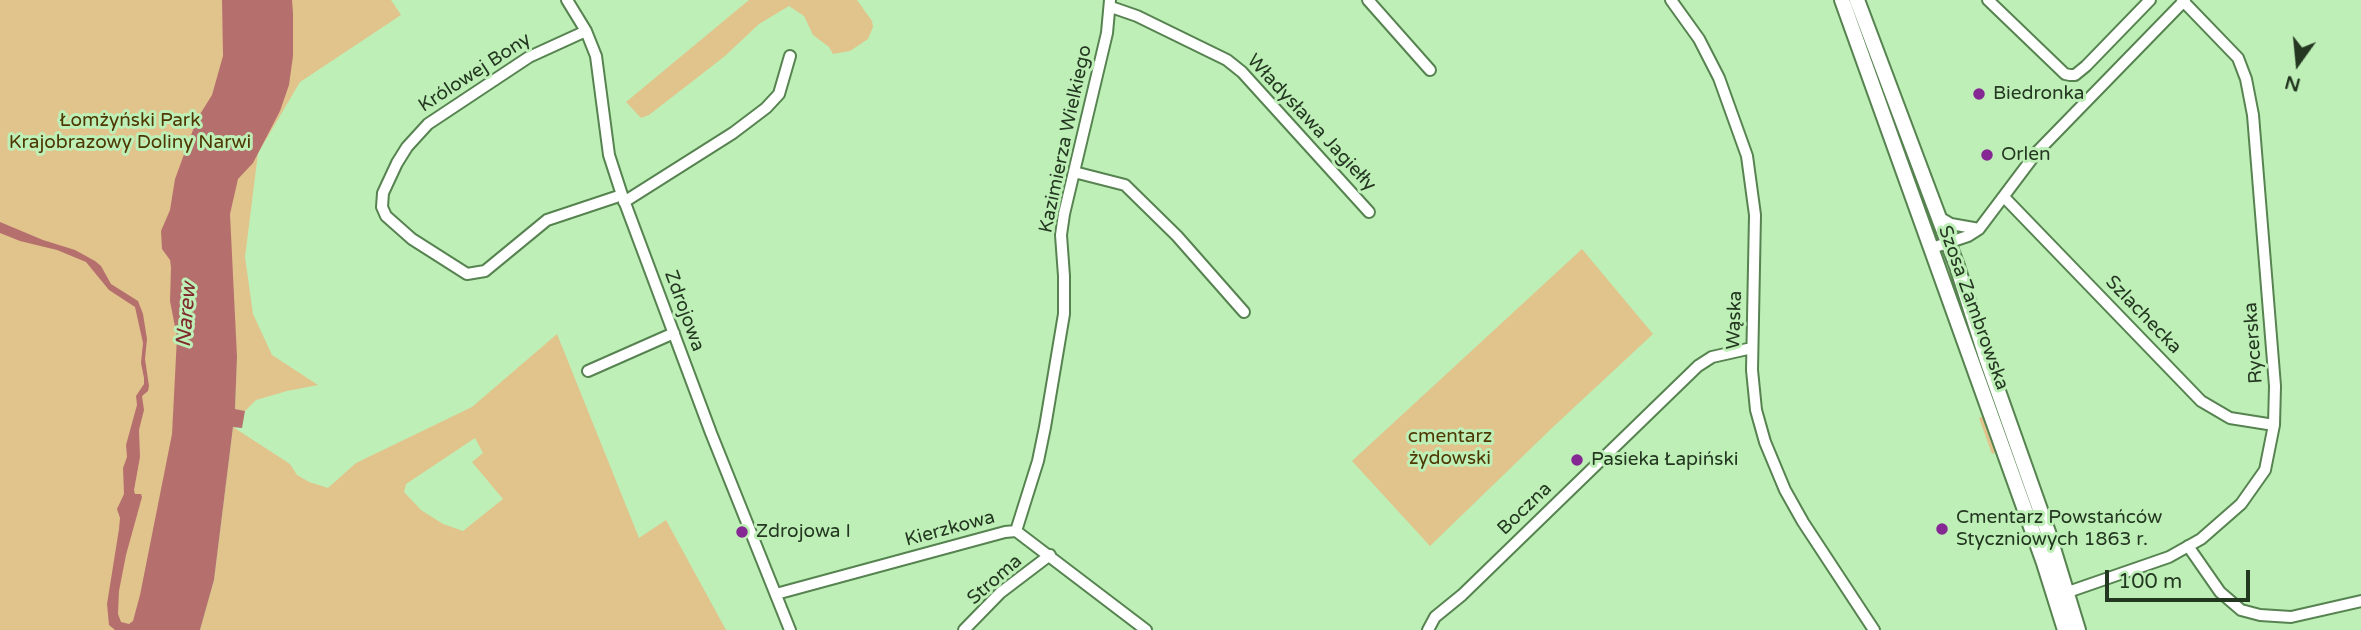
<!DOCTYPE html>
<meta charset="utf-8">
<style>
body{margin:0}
#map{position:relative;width:2361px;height:630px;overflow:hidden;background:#beefb7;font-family:"Varela Round",sans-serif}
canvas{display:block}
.north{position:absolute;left:2263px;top:28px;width:70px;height:70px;-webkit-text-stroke:5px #beefb7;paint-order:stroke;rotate:195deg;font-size:19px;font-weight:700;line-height:28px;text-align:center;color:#243721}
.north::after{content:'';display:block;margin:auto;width:24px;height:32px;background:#243721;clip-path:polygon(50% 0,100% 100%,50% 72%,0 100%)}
.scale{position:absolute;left:2105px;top:570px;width:145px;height:32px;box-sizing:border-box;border:4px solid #243721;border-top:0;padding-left:9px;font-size:21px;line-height:24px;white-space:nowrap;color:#243721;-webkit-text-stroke:5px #beefb7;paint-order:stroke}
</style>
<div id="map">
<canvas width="2361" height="630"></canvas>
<div class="north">N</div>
<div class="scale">100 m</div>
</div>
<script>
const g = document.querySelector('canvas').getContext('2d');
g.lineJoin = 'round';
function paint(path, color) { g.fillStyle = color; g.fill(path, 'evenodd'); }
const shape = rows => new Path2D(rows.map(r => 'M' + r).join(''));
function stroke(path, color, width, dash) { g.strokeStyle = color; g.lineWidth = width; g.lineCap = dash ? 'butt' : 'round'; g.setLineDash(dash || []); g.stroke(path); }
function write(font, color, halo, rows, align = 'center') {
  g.font = font + ' "Varela Round",sans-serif'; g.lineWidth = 6; g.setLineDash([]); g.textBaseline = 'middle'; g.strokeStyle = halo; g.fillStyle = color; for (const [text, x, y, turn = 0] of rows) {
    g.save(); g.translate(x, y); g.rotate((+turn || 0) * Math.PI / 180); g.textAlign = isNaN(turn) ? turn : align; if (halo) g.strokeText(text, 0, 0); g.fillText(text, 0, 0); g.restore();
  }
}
paint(shape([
 [0,0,391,0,401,15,300,82,258,153,245,257,253,314,272,355,318,385,287,391,256,400,245,411,235,409,237,357,176,630,0,630],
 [749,0,857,0,872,21,873,27,868,39,850,51,833,54,829,47,813,35,804,16,789,6,759,24,725,56,649,115,641,118,626,102],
 [1582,249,1653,334,1552,428,1430,546,1352,461],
 [1951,271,2048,547,2073,630,1946,273],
 [557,334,639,538,666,520,726,630,200,630,214,580,233,427,290,464,297,475,309,482,328,488,356,463,472,407],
 [475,438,483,453,472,462,503,499,463,531,443,524,421,510,404,492,406,484],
 [1984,416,1998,451,1992,454,1979,418]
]), '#e1c38c');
paint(shape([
 [222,0,292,0,293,13,293,56,289,85,280,111,253,163,238,179,230,214,237,357,235,409,245,411,242,428,233,427,214,580,200,630,115,630,109,625,107,604,119,529,120,518,117,509,124,494,123,468,127,457,126,445,137,405,136,396,144,384,144,378,141,363,143,343,135,307,109,290,86,262,57,250,20,241,0,233,0,222,43,240,75,250,95,261,101,266,111,284,138,301,143,314,147,339,145,359,149,386,148,391,142,396,144,410,139,430,140,457,134,490,135,494,141,494,142,497,126,555,119,591,118,614,121,622,129,624,133,621,140,595,172,434,177,337,170,301,171,267,170,260,162,249,161,231,170,210,175,179,197,119,212,95,223,56]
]), '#b5706e');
const minor = shape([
 [567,0,586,31,596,56,609,155,622,195,711,433,790,630],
 [1368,0,1430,70],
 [1671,0,1699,39,1719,78,1747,156,1755,215,1752,370,1756,410,1765,442,1785,490,1803,522,1874,630],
 [1988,0,2065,74,2070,75,2075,75,2086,66,2150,0],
 [1111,7,1137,16,1227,60,1242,72,1369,212],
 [586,31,529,57,428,124,407,147,397,163,383,193,382,207,386,216,412,239,467,274,485,271,547,220,622,195],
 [1074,172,1125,185,1177,236,1244,312],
 [2004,197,2201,401,2230,418,2274,425],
 [624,202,733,133,766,108,779,94,790,56],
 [1939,217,1951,224,1979,229],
 [1932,248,1968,236,1979,229,2037,152,2185,0],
 [588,371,674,333],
 [1016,531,1038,461,1045,427,1064,314,1064,276,1061,235,1064,214,1107,33,1110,0],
 [2188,546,2220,592,2241,610,2260,615,2291,617,2361,601],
 [2068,592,2169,557,2201,539,2241,504,2265,470,2274,425,2275,386,2253,115,2246,79,2238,58,2182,0],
 [776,594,1005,532,1016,531,1146,630],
 [964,630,1000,593,1050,555],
 [1428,630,1435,617,1462,595,1698,366,1712,357,1752,348]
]);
const major = shape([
 [1842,0,2044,563,2065,630],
 [1857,0,1957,266,1987,360,2049,535,2078,630]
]);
stroke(minor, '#568350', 14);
stroke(major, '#568350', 18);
stroke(minor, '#fff', 10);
stroke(major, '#fff', 14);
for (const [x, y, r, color] of [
 [1979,94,7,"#852894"],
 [1987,155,7,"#852894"],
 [1577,460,7,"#852894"],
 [1942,529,7,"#852894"],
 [742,532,7,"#852894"]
]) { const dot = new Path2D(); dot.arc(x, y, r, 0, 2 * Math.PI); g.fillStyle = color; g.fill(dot); stroke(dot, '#beefb7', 2.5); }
write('19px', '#243721', '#beefb7', [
 ["Królowej Bony",475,73,-33],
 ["Władysława Jagiełły",1311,123,47],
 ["Kazimierza Wielkiego",1066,139,-78],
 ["Szosa Zambrowska",1973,308,70],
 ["Zdrojowa",684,311,70],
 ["Szlachecka",2143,315,46],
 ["Wąska",1735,320,-88],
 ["Rycerska",2254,343,-94],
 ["Boczna",1525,509,-44],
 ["Kierzkowa",950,529,-15],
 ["Stroma",995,580,-41]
]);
write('19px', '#243721', '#beefb7', [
 ["Biedronka",1993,94],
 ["Orlen",2001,155],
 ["Pasieka Łapiński",1591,460],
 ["Cmentarz Powstańców",1956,518],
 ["Styczniowych 1863 r.",1956,540],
 ["Zdrojowa I",756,532]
], 'left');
write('19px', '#4e3703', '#beefb7', [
 ["Łomżyński Park",130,121],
 ["Krajobrazowy Doliny Narwi",130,143],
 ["cmentarz",1450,437],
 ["żydowski",1450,459]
]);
write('italic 21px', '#7f292d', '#beefb7', [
 ["Narew",187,315,-85]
]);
</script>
